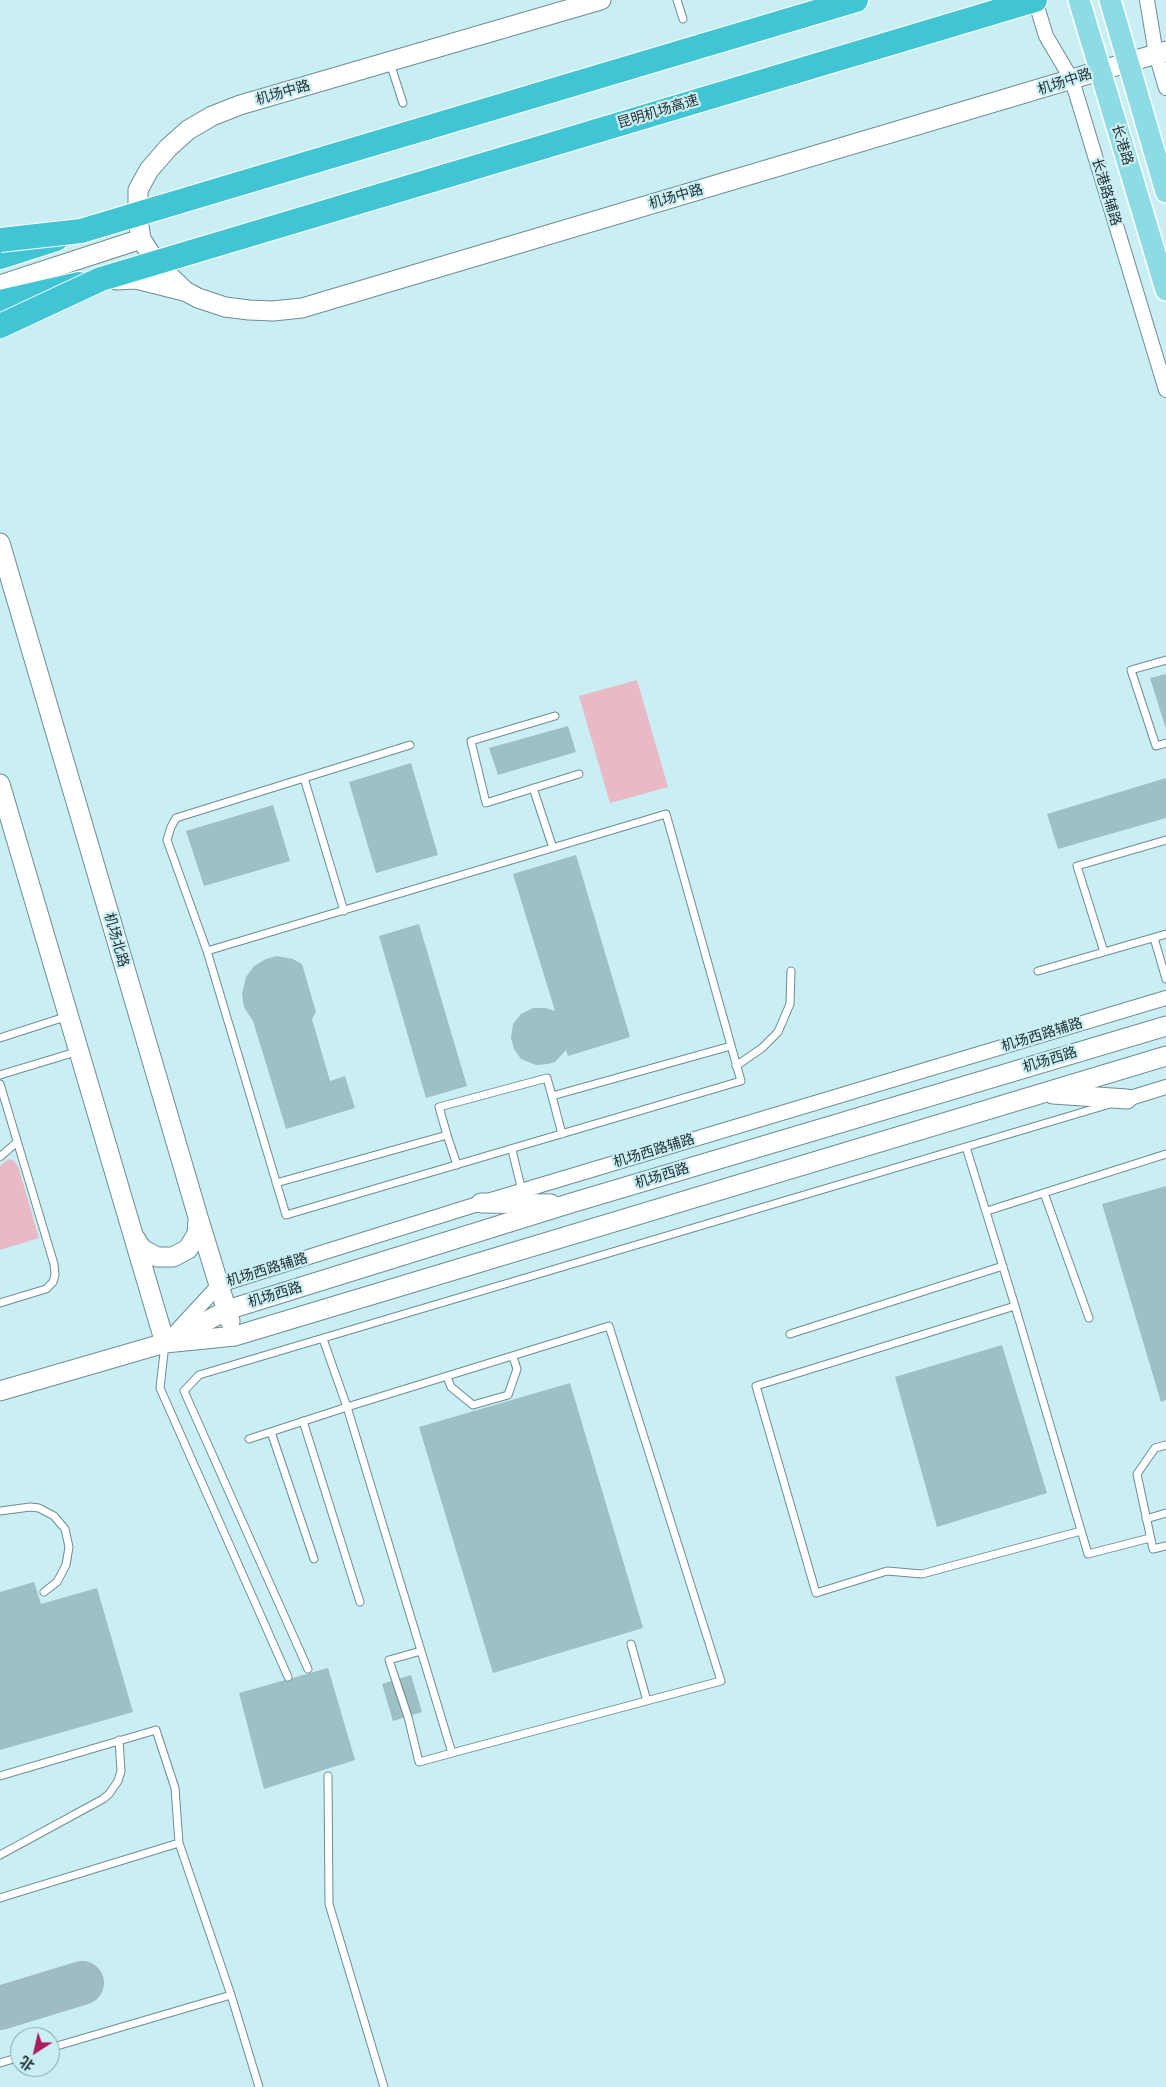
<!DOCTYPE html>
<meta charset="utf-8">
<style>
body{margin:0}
#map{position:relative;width:1166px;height:2087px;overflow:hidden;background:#c9eef3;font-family:"PT Sans Narrow","Noto Sans SC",sans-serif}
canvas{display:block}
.north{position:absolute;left:10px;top:2027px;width:50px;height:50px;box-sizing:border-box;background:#c9eef3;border:1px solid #87a3a7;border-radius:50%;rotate:215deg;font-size:14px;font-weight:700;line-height:20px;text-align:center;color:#243234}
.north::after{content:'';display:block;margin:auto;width:18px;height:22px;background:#ab1e5d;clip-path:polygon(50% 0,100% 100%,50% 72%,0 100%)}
</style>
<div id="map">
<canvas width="1166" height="2087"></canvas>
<div class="north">北</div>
</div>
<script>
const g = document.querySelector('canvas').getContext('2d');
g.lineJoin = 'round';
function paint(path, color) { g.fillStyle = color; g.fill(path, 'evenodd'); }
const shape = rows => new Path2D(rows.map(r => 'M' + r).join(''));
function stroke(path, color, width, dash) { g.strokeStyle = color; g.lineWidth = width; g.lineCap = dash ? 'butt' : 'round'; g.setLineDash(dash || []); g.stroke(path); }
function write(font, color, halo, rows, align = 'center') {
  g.font = font + ' "PT Sans Narrow","Noto Sans SC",sans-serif'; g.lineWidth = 4.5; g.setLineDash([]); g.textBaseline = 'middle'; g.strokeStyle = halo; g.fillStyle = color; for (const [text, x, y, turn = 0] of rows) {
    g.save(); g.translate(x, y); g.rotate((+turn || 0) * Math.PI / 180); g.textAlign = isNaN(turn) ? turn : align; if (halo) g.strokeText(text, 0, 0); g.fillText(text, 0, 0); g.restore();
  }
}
paint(shape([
 [637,680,668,787,610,803,579,696],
 [9,1159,13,1160,18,1166,39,1238,0,1250,0,1166]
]), '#e9b9c6');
stroke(shape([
 [0,2008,82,1983]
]), '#9ebcc1', 44);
paint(shape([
 [1166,674,1166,729,1150,678],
 [568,726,576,752,498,775,489,748],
 [411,763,438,855,376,873,349,782],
 [1166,778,1166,818,1058,849,1047,814],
 [273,805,290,861,204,886,186,831],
 [576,855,630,1037,568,1056,566,1050,555,1062,548,1064,536,1065,521,1059,514,1049,511,1038,513,1024,521,1014,533,1008,546,1008,555,1011,513,874],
 [419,924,467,1086,426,1098,379,936],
 [277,956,293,959,302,964,316,1012,312,1019,330,1081,345,1076,355,1108,286,1129,253,1021,244,1007,242,994,246,977,254,966,266,959],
 [1166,1186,1166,1400,1161,1402,1102,1204],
 [1002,1345,1047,1493,937,1527,895,1377],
 [570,1383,643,1628,493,1673,419,1427],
 [34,1582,41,1604,97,1588,133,1712,0,1750,0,1592],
 [328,1668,355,1760,264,1789,239,1693],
 [411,1675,422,1712,393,1721,382,1684]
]), '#9dc0c5');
const lane = shape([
 [677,0,683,19],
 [390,63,403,103],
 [1166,660,1131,670,1156,746,1166,743],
 [555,716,471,741,486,803,579,774],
 [304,778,344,911],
 [533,788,553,848],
 [666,814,741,1081,286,1215,207,951,666,814],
 [1166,840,1077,866,1104,952,1166,934],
 [1154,938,1166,979],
 [207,951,167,840,171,827,176,818,410,745],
 [1038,971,1104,952],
 [0,1038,68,1016],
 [736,1066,762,1048,778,1032,790,1004,791,971],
 [0,1075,79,1051],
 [0,1084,54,1264,55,1275,53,1282,46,1289,0,1303],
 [562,1134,552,1096,731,1046],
 [447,1135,439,1107,547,1078,552,1096],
 [966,1147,1015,1306,1088,1554,1150,1538],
 [512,1150,522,1191],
 [0,1157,17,1142],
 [276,1183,447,1135,457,1165],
 [1044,1193,1089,1318],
 [987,1211,1166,1154],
 [1015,1306,756,1386,816,1593,887,1571,922,1574,1081,1531],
 [790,1334,1003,1266],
 [165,1344,160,1388,288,1677],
 [447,1377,451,1387,473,1405,508,1395,517,1369,513,1357],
 [303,1421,360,1602],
 [271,1432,314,1559],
 [249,1439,347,1407,452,1753,721,1681,609,1326,347,1407,323,1339],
 [1166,1445,1155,1448,1137,1474,1153,1549,1166,1546],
 [0,1511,30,1507,39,1508,54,1516,65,1529,69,1547,66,1565,57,1582,44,1592],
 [1146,1519,1166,1513],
 [631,1644,647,1701],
 [421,1651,389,1660,408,1717,419,1762,452,1753],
 [308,1669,184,1391,199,1375,1110,1104],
 [0,1776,156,1730,175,1788,179,1843,231,1995,259,2087],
 [328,1776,329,1904,384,2087],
 [0,1855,103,1799,109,1794,118,1781,121,1771,119,1740],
 [0,1898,179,1843],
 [50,2048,231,1995],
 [0,2063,20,2057]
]);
const street = shape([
 [1035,0,1046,36,1072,80,1166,390],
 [1147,0,1156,54,1166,88],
 [1127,1099,1166,1087],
 [172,1336,219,1285,481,1203,1166,998]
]);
const secondary = shape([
 [601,0,240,105,212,116,188,130,168,148,149,170,138,190,138,220,141,239,157,264,185,291,198,298,225,307,249,310,273,311,302,308,1166,51],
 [116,280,136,279,184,291],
 [0,285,141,239],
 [0,543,198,1217,230,1321],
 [0,784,165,1343],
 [1053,1094,1127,1099],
 [481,1203,551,1204],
 [135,1238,142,1249,157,1257,173,1257,188,1249,197,1234,198,1220],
 [173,1339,227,1310,568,1204,1166,1026],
 [0,1391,165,1343,235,1336,1166,1056]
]);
const primary = shape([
 [1079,0,1166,290],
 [1110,0,1166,192]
]);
const highway = shape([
 [265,176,856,0],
 [282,225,1035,0],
 [0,257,56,239],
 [0,302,79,284]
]);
stroke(lane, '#6c8d92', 9);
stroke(street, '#6c8d92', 16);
stroke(secondary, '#6c8d92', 21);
stroke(primary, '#fff', 24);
stroke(highway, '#fff', 26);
stroke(lane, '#fff', 7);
stroke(street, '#fff', 14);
stroke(secondary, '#fff', 19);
stroke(primary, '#8ddce5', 21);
stroke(highway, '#41c5d4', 24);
const highwayBridge = shape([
 [0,240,81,231,265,176],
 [0,326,101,279,282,225]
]);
stroke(highwayBridge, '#fff', 26, []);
stroke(highwayBridge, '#41c5d4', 24);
write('14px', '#243234', '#c9eef3', [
 ["机场中路",1065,82,-18],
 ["机场中路",283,93,-16],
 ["昆明机场高速",658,112,-17],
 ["长港路",1122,145,73],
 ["长港路辅路",1106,192,73],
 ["机场中路",676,197,-16],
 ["机场北路",116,940,74],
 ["机场西路辅路",1042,1035,-17],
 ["机场西路",1050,1060,-17],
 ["机场西路辅路",654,1151,-17],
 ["机场西路",662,1176,-17],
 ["机场西路辅路",267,1270,-17],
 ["机场西路",275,1295,-17]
]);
</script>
